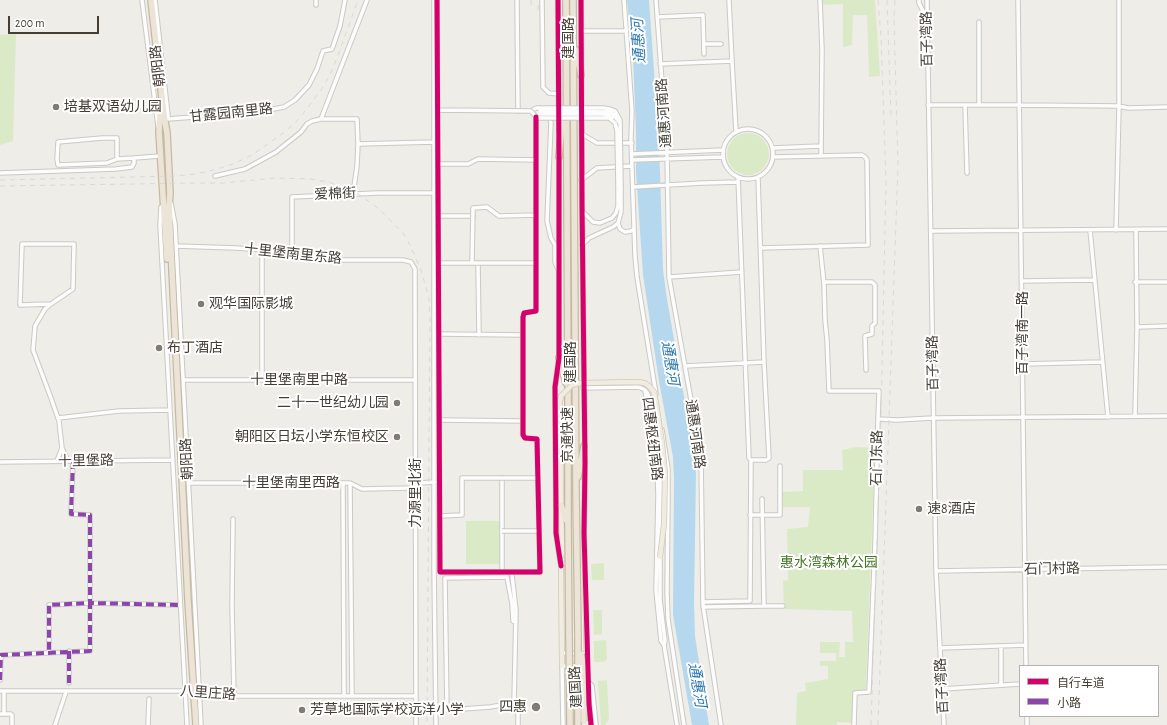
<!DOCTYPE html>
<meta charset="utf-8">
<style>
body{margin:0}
#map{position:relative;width:1167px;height:725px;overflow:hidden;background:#eeede8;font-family:"Alegreya Sans","Noto Sans SC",sans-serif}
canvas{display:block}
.legend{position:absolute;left:1019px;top:665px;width:140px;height:52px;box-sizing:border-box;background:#fff;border:1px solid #b4b2ae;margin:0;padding:5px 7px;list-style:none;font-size:12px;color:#443e34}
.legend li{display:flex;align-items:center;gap:8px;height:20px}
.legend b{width:20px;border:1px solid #b4b2ae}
.scale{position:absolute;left:8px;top:16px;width:91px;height:18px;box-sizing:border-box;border:2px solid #443e34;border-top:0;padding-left:5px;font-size:12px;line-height:14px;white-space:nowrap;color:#443e34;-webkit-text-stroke:3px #fff;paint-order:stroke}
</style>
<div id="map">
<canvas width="1167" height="725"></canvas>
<ul class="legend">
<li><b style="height:5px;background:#d6006c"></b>自行车道</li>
<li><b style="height:5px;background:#8e44ad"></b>小路</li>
</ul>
<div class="scale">200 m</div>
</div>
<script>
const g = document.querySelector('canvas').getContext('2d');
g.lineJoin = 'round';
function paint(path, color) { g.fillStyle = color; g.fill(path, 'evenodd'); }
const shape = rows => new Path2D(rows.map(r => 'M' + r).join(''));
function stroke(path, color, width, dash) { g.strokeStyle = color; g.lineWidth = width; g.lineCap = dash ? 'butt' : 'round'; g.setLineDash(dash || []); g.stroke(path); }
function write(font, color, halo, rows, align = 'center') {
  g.font = font + ' "Alegreya Sans","Noto Sans SC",sans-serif'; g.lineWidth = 4; g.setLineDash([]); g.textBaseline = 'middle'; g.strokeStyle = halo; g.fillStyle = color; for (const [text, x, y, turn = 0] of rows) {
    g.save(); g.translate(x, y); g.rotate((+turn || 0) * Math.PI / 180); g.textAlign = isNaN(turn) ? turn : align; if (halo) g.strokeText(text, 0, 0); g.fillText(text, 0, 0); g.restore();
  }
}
paint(shape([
 [822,0,875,0,880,76,869,77,867,15,853,15,852,45,843,47,843,4,822,5],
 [16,34,13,141,0,145,0,35],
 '727 154a21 21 0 1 1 42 0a21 21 0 1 1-42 0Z',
 [856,447,875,448,866,690,854,691,852,723,837,722,837,725,796,725,797,693,806,691,805,683,828,679,828,666,820,666,820,661,836,661,836,653,820,653,820,642,840,642,839,657,845,657,845,642,853,642,852,611,784,609,783,581,788,580,787,529,808,527,810,507,783,507,782,492,803,491,803,470,843,470,842,450],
 [466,521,500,521,500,564,466,564],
 [604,563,604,580,592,580,591,564],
 [593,610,602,610,602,634,594,635],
 [606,640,607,660,603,662,594,662,594,641],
 [607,680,609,719,605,725,601,725,598,681]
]), '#dbeac6');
paint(shape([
 [627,0,649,0,659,141,663,270,667,299,693,448,696,473,694,603,695,636,709,725,692,725,673,615,674,478,673,457,659,381,643,275,636,172,636,131,633,56]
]), '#b6d8ee');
const minor = shape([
 [142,0,158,126],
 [155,0,168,115,168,119],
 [316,0,316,5],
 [434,0,434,567,436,725],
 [517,0,518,111],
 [542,0,543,87,549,93,559,94],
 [624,0,632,111,631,139,635,256,637,277,656,394],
 [656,0,667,150,669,277,701,456,703,605,721,725],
 [820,0,822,49,821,156],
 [919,0,919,3,927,19],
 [927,0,936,571,944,725],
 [1018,0,1026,666],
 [657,17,703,15,704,54],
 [979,22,979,105],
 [581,31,626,31],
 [704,44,721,44],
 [732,61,736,131],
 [660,64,732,61,729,0],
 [928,105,1020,105,1119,106,1128,108,1167,107],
 [965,105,967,173],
 [531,111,536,108,539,108],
 [549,116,551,123,547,221,551,238,555,245,555,262,558,269],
 [168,119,258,112,284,107,295,100,309,85,317,69,323,51,332,49,340,26,345,0],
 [321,119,367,0],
 '723 154a25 25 0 1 1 50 0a25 25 0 1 1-50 0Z',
 [582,134,597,143,632,143],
 [358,144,434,142],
 [773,148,820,146],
 [632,154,723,150],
 [117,159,107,163,58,165,57,159,58,142,102,138,117,138,117,159,134,158],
 [632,160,723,157],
 [0,173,116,169,132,167,134,163,134,158,160,156],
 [215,176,245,169,276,152,301,132,307,124,312,121,321,119,357,119,358,144,357,166,354,187,345,187],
 [738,177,749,458,751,460,766,460,769,458,764,362,758,177],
 [581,180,597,168,632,166],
 [633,187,703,183,738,182],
 [171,203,175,224,201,725],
 [161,207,160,225,187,725],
 [582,211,593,222,600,223,612,218,616,213,618,206,618,185],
 [438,216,473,216],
 [618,223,620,229,625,232,631,231,634,229],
 [1090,230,1108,417],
 [1116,230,1119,106,1119,0],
 [931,231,1167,229],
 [582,245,589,238,613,227,618,223,621,212,621,186],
 [176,246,236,248,292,252,337,260,403,260,411,262,415,269,416,725],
 [820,246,824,284,825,320,827,340,829,391,879,391,878,419],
 [761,248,868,245,867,160,865,157,862,155,773,157],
 [292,252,292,197,377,193,434,193],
 [478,263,479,335],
 [669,277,742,272],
 [1022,281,1094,280],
 [824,282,872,282,875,285,875,323,872,326,872,334,865,336,866,370],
 [1135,282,1167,282],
 [51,304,20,305,22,244,74,244,73,289,51,304,45,309,35,326,33,350,51,398,59,421,62,448,57,461],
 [1137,327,1167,326],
 [439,334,523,335],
 [1023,364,1102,362],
 [685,366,764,362],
 [183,380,414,380],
 [262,380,262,250],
 [583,388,638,387,641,388,645,390],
 [645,390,648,394,656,437,660,460,661,481,660,544],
 [645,391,657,462,658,496,656,590,660,631,661,641,664,645],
 [1135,416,1137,327,1136,230],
 [58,418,119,411,170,410],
 [439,420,523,421],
 [662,430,668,469,668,497,667,592,668,619,684,725],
 [62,448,68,461],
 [73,461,71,514,90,515,90,603,180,605],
 [0,462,173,460],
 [188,483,350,483,362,489,410,488,416,487,420,483,435,482],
 [343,483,344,696],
 [350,483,352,696],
 [750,515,780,515,780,466],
 [233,519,232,607,234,696],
 [660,556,660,599,665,641,664,645,677,725],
 [936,571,1167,567],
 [502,572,502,478],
 [512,575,516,610,514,703,518,709,518,725],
 [703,602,750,601,751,460],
 [764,606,783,606],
 [703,607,764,606,762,499],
 [940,648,1026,645],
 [69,651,69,683],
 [562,653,587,654],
 [585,666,587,666,589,704,591,725],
 [0,680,1,655,90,651,90,603,49,605,49,652],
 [588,681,592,686,596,725],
 [1001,685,1001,646],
 [942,689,1020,684],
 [0,691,185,691,199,696,416,696],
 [447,710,445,578,507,577,512,604,513,621,516,622],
 [436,711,490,707,514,703],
 [0,714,4,714,4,691],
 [4,714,11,714,12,715,12,725],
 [1027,716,1027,725],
 [55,725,66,692],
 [148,725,149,699],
 [563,725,562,666,579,666],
 [854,725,855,693,869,692,875,543,878,419,897,420,933,418,1167,416]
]);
const major = shape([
 [558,0,559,130],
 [581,0,582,204,585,463,584,533,587,666],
 [559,154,559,358,555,387,556,511,556,533,561,566,562,666],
 [560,434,562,555]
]);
const highway = shape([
 [151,0,164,116,167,133,170,193,169,208,188,601,196,725],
 [566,0,568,393,568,524,569,636],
 [573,0,576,493,578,636],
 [576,50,581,75],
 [160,110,160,116,159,132,167,259],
 [559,157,563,113],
 [559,358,566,383],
 [578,477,584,446],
 [561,505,566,520]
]);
stroke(minor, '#cbc9c4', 5.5);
stroke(major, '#d1c9b5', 6);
stroke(highway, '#c6baa2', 8);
stroke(minor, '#fcfcfc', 3.5);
stroke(major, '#f1ece2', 4.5);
stroke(highway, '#ebe4d7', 5.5);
stroke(shape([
 [531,0,531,9],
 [887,0,891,117],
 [538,10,539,0],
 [0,180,175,176,196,174,217,169,233,164,252,155,282,134,296,122,309,106,321,90,330,75,337,58,358,0],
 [0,186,194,183,222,183,276,178,310,179,329,182,360,195,379,209,403,233,409,243,421,270,429,298,430,316,427,725],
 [871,725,881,419,886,182,881,36,878,0],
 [878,725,898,166,894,18,895,0]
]), '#d8d8d7', 1, [5, 5]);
const minorBridge = shape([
 [437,0,440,572,540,572,537,439,525,438,523,435,523,317,524,313,536,311,536,117],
 [539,108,603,108,610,109,615,111,620,120,621,186],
 [438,110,531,111,536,117,540,118,609,118,615,123,617,131,618,185],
 [540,111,609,112,613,114,619,122],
 [540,114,603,114,608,115,612,118],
 [438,164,468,164,478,159,536,160],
 [438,263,536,263],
 [472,263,473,208,487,207,499,216,536,215],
 [439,516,462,515,462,478,538,478],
 [502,531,539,531]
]);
const majorBridge = shape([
 [560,434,560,402,561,396,572,385,580,383,638,382,645,383,650,387,654,392,656,403,662,443,665,473,664,524,660,557]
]);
const highwayBridge = shape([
 [569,636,570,725],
 [581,654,584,671,584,721],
 [578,725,578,636]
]);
stroke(minorBridge, '#cbc9c4', 5.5, []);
stroke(majorBridge, '#d1c9b5', 6, []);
stroke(highwayBridge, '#c6baa2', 8, []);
stroke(minorBridge, '#fcfcfc', 3.5);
stroke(majorBridge, '#f1ece2', 4.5);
stroke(highwayBridge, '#ebe4d7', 5.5);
stroke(shape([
 [73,461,71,514,90,515,90,603,180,605],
 [69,651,69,683],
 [0,680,1,655,90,651,90,603,49,605,49,652]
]), '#8e44ad', 4, [8, 4]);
stroke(shape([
 [437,0,440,572,540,572,537,439,525,438,523,435,523,317,524,313,536,311,536,117],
 [558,0,559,157,559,358,555,387,556,511,556,533,561,566],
 [581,0,582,204,585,463,584,533,589,704,591,724]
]), '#d6006c', 5);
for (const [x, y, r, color] of [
 [56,107,4,"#807b73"],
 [201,304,4,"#807b73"],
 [159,348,4,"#807b73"],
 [397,403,4,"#807b73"],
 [397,437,4,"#807b73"],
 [919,509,4,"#807b73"],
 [536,707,5,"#807b73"],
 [302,710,4,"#807b73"]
]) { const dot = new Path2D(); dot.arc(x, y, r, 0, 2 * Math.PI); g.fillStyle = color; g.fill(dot); stroke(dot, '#fff', 1.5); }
write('14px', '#443e34', '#fff', [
 ["建国路",569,38,-90],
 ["百子湾路",927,39,-91],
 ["朝阳路",158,66,-97],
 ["甘露园南里路",231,113,-6],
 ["通惠河南路",664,113,-94],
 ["爱棉街",335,194,-2],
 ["十里堡南里东路",293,254,6],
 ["百子湾南一路",1023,333,-90],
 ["建国路",571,362,-90],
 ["百子湾路",933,363,-91],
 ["十里堡南里中路",299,380],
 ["通惠河南路",695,434,82],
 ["京通快速",568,435,-90],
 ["四惠枢纽南路",652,439,83],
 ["石门东路",877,458,-89],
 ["朝阳路",187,459,-93],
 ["十里堡路",86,461,-1],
 ["十里堡南里西路",291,483],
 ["力源里北街",416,493,-90],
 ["石门村路",1052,569,-1],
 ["百子湾路",942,686,-93],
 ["建国路",576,687,-93],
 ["八里庄路",208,693,4]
]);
write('14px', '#443e34', '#fff', [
 ["培基双语幼儿园",64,107],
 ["观华国际影城",209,304],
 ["布丁酒店",167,348],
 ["二十一世纪幼儿园",389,403,"right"],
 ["朝阳区日坛小学东恒校区",389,437,"right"],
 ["速8酒店",927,509],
 ["四惠",527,707,"right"],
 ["芳草地国际学校远洋小学",310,710]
], 'left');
write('14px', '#457627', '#fff', [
 ["惠水湾森林公园",829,563]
]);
write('italic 15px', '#2c78b1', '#fff', [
 ["通惠河",639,41,-94],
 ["通惠河",670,363,81],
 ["通惠河",697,685,80]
]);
</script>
